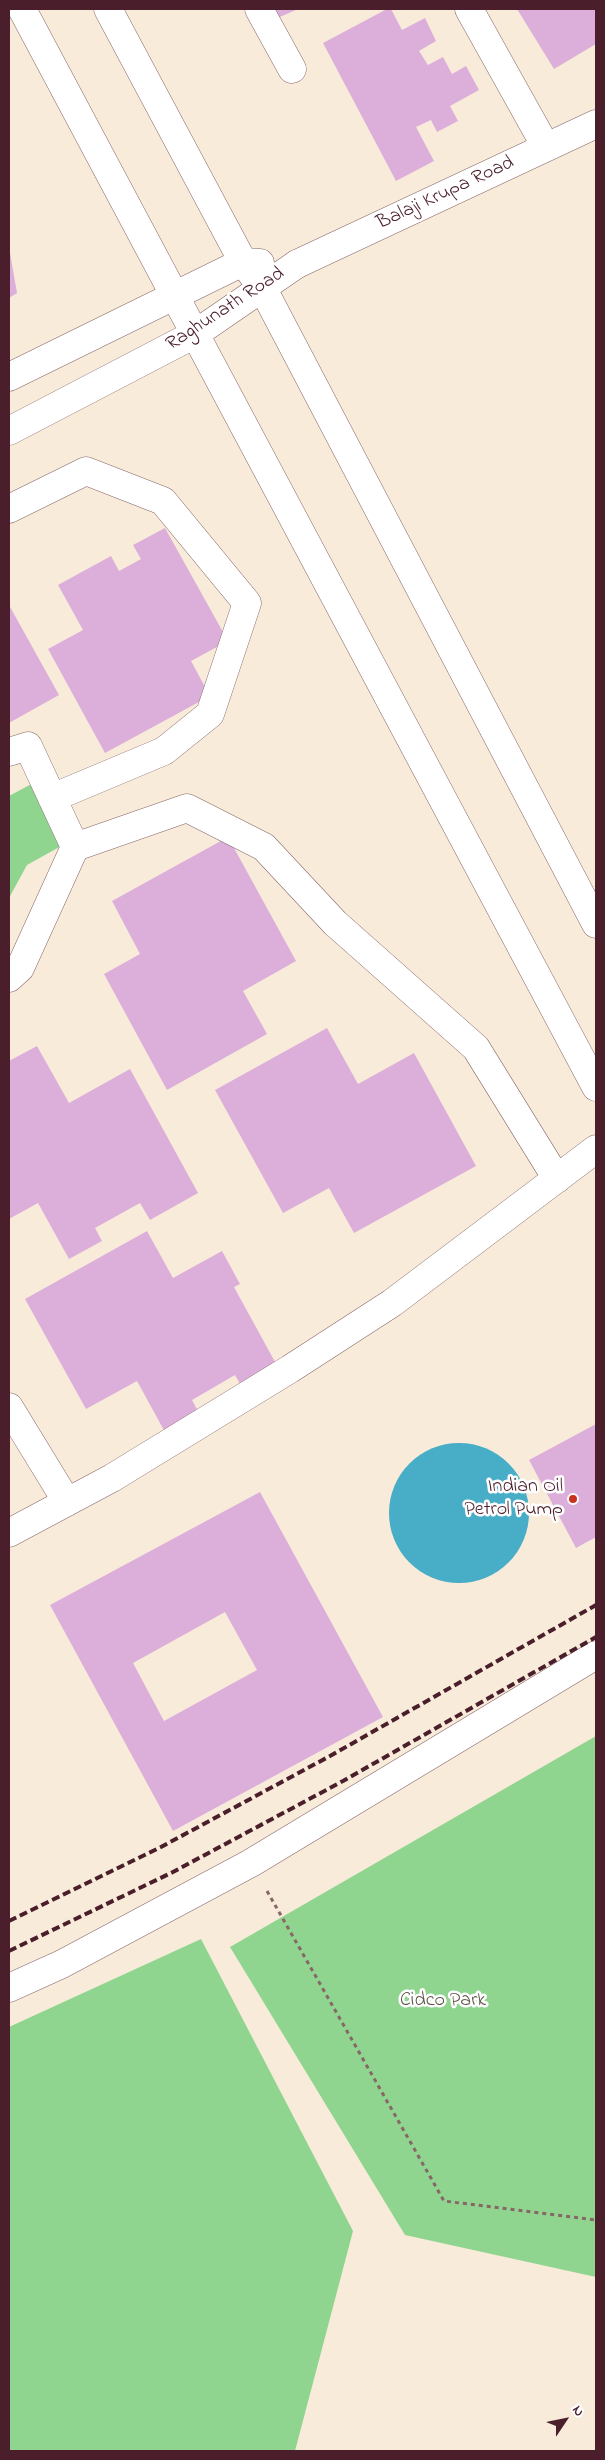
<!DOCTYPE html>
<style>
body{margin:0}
#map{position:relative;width:605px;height:2460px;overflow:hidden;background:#f8ebda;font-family:"Indie Flower",sans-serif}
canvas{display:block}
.frame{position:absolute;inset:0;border:10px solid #4a1f2b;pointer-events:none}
.north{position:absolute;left:540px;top:2395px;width:50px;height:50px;-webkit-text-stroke:4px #fff;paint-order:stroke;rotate:56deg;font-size:14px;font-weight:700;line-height:20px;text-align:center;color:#4a1f2b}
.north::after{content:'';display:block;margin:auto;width:18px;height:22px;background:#4a1f2b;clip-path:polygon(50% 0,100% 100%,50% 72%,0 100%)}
</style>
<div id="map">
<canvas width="605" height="2460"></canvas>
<div class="frame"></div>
<div class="north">N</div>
</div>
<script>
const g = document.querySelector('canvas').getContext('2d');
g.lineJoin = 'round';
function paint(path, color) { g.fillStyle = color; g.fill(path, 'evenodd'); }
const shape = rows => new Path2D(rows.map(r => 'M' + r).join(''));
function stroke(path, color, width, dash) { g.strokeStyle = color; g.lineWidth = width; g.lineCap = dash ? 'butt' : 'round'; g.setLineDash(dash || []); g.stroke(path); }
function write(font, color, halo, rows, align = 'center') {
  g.font = font + ' "Indie Flower",sans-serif'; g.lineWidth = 5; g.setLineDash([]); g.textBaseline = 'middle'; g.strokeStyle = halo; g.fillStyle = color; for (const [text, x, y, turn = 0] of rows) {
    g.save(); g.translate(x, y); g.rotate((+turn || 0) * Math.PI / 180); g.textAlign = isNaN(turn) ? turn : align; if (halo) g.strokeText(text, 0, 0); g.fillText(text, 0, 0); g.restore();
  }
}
paint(shape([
 [39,780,72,840,27,865,9,898,9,796],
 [596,1736,596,2277,405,2235,230,1947],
 [201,1939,353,2231,295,2451,9,2451,9,2027]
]), '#8fd58f');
paint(shape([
 '389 1513a70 70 0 1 1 140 0a70 70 0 1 1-140 0Z'
]), '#48adc7');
paint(shape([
 [268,9,298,9,273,20],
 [387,9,391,9,402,30,425,18,436,41,419,51,428,65,443,57,452,74,466,66,479,90,450,106,458,121,437,132,431,120,416,127,434,161,396,181,323,43],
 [517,9,596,9,596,44,554,69],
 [9,247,17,293,9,298],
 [165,528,228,641,191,661,210,696,105,753,48,649,83,630,58,585,111,556,119,571,141,559,133,545],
 [9,605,59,695,9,723],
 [228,837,296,961,243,991,267,1034,167,1090,104,974,140,954,112,901],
 [327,1028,358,1084,414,1053,476,1166,354,1233,329,1188,283,1213,215,1090],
 [37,1046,69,1103,130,1069,198,1193,150,1220,140,1203,95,1228,102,1241,69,1259,38,1203,9,1219,9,1061],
 [147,1231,173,1278,222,1251,240,1284,234,1287,280,1371,244,1391,235,1375,192,1400,200,1415,166,1434,137,1381,86,1409,25,1299],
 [596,1424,596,1537,576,1548,529,1460],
 [260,1492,383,1717,173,1831,50,1605],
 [225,1612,257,1670,164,1721,133,1663]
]), '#dcafdb');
const minor = shape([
 [259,9,292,69],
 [469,9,546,147],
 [297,264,596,124],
 [9,509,86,471,163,501,247,603,210,714,164,751,52,798],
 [9,752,28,746,75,847,187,808,264,847,335,923,476,1048,557,1179],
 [9,978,20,968,75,847],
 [9,1407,67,1502],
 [9,1533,112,1478,290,1369,392,1303,596,1149],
 [9,1988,62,1964,251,1863,596,1655]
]);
const major = shape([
 [22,9,596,1087],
 [108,9,243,262,263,289,596,924],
 [9,377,243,262,260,263],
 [9,431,195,334,297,264]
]);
stroke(minor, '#876668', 29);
stroke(major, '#876668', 29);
stroke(shape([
 [267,1891,444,2201,596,2220]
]), '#876668', 3, [4, 4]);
stroke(minor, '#fff', 28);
stroke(major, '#fff', 28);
stroke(shape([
 [9,1921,161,1847,330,1756,596,1605],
 [9,1951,173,1872,343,1781,596,1637]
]), '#4a1f2b', 4, [8, 4]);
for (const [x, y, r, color] of [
 [573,1499,5,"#c8321e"]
]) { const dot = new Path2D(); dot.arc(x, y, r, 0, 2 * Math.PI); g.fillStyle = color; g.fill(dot); stroke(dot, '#fff', 2); }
write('20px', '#4a1f2b', '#fff', [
 ["Balaji Krupa Road",446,194,-25],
 ["Raghunath Road",226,310,-33]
]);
write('20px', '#4a1f2b', '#fff', [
 ["Indian Oil",563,1488],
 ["Petrol Pump",563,1511]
], 'right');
write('20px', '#5f5649', '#fff', [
 ["Cidco Park",443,2002]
]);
</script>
